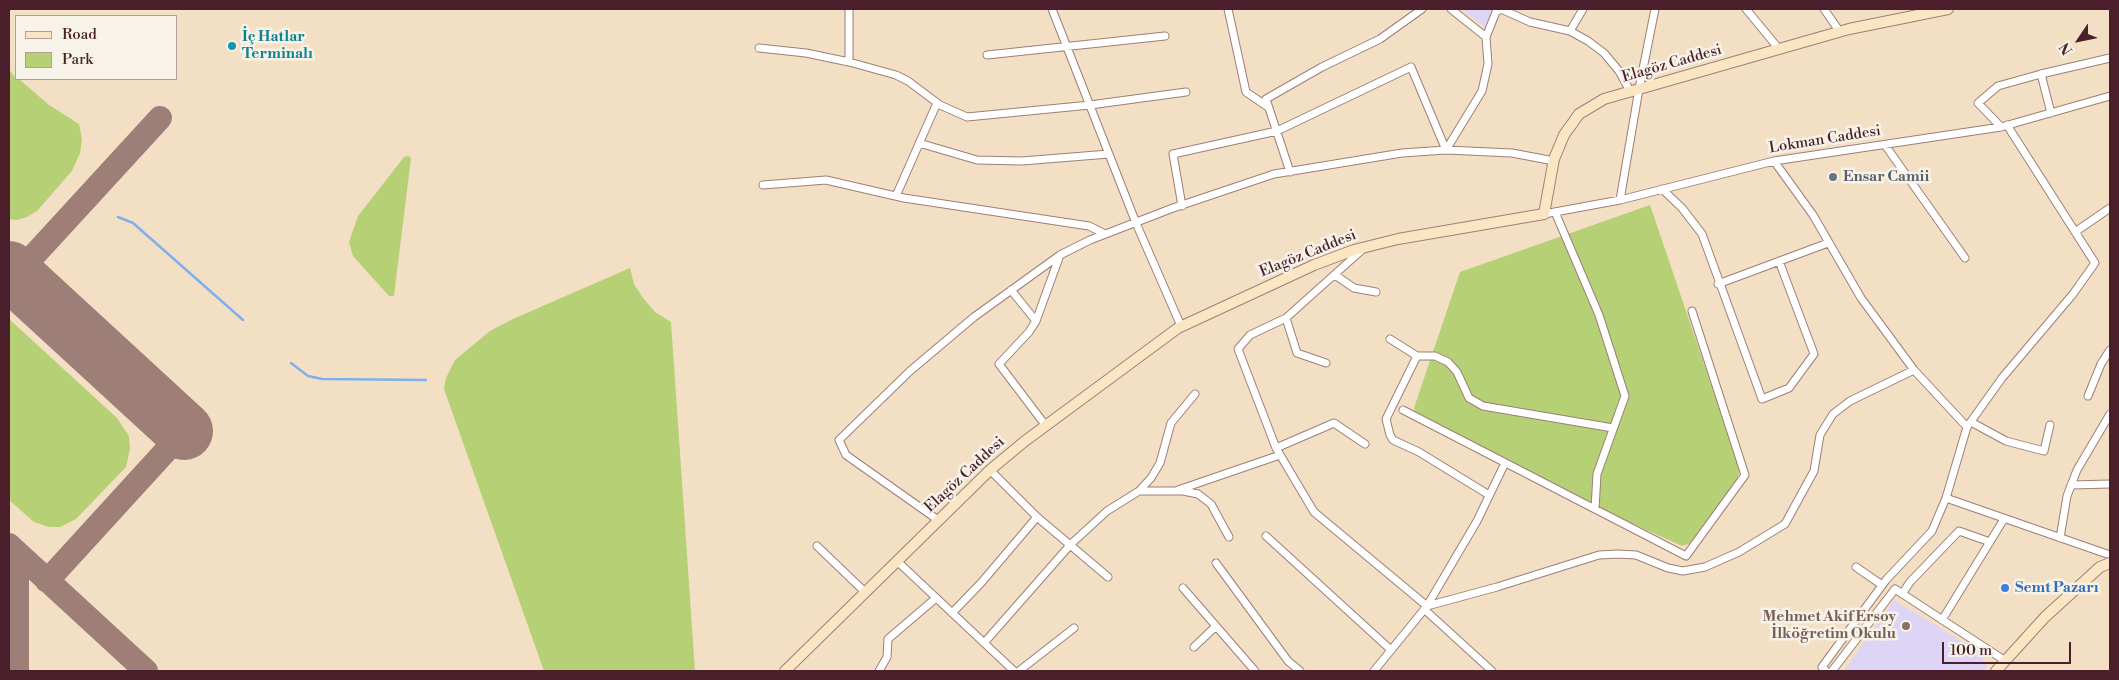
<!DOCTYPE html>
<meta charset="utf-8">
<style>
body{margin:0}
#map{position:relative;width:2119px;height:680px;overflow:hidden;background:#f3dfc4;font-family:"Libre Bodoni",serif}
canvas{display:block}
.frame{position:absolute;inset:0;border:10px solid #4a1f2b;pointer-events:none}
.legend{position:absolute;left:15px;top:15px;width:162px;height:65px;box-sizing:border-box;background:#f7f3e8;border:1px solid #b29e9c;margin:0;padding:6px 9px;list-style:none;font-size:15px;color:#4a1f2b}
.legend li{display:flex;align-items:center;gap:10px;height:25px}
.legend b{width:25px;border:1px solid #b29e9c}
.north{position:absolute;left:2054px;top:15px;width:50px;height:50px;-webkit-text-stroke:4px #f7f3e8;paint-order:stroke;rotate:236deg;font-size:14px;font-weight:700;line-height:20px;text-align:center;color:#4a1f2b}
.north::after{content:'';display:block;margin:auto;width:18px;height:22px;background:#4a1f2b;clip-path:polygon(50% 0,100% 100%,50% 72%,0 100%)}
.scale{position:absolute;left:1942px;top:642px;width:129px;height:22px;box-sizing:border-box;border:2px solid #4a1f2b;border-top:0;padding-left:6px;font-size:15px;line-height:18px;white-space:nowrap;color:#4a1f2b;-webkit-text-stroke:4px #f7f3e8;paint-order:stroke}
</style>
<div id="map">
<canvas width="2119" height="680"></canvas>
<div class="frame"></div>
<ul class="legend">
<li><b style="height:6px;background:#fbe6c4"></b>Road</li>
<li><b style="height:14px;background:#b6d076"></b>Park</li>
</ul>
<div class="north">N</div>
<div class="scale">100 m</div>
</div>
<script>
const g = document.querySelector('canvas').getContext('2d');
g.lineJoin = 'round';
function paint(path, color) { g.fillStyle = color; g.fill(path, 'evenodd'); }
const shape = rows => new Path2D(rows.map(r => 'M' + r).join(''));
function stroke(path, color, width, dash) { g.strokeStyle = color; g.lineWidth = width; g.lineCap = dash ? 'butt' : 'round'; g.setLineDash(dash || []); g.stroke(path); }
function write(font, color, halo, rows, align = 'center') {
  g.font = font + ' "Libre Bodoni",serif'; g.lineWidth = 5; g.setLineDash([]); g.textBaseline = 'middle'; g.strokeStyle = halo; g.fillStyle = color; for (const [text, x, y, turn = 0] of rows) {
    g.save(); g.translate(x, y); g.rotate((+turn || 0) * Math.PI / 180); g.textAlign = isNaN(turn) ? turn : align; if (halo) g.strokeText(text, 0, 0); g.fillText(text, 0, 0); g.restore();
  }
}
paint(shape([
 [1462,9,1494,9,1485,27],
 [1894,600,1978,651,1987,666,1984,671,1844,671]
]), '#ded5f6');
paint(shape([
 [9,69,16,79,19,79,49,105,79,124,82,139,80,153,72,171,37,211,27,217,17,220,9,219],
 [408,156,411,158,394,296,389,296,353,256,349,242,358,216,404,157],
 [1650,205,1740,470,1736,482,1694,542,1682,546,1600,509,1416,413,1414,408,1460,272],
 [630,268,634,284,643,298,655,312,671,322,695,671,544,671,444,389,446,378,455,360,490,331,513,319],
 [9,319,117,418,129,436,130,449,126,467,76,519,60,527,49,527,34,522,9,500]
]), '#b6d076');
stroke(shape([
 [118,217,133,223,243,320],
 [291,363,308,376,322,379,426,380]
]), '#80b0eb', 2.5);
stroke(shape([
 [15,276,160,118],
 [9,545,146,671],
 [17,553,17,671],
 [47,581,184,431]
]), '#9e7f78', 24);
stroke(shape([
 [9,270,184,431]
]), '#9e7f78', 58);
const street = shape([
 [1052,9,1136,223,1181,326],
 [1228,9,1246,92,1268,107],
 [1451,9,1486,37],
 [1746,9,1779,49],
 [1824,9,1840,32],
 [1570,31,1588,41,1604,53,1619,71,1630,91],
 [759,48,806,53,849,62,896,75,908,81,940,105,967,117,1090,105,1186,92],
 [987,55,1165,36],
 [849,62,849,9],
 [2051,113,2041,74,2110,58],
 [2001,127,1978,103,1998,86,2041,74],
 [919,143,977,160,1022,161,1109,154],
 [1885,145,1965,258],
 [1446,150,1482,91,1488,64,1486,37,1496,12,1501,9,1530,22,1570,31,1583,9],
 [1774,161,1813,215,1861,298,1914,370,1967,427],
 [1290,172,1266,99,1322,67,1380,39,1422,9],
 [763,185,826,180,904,198,1089,226,1105,234],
 [1662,189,1682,208,1702,234,1762,399,1789,388,1814,354,1779,261],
 [896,196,937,103],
 [1620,200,1639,89,1655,9],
 [1182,206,1173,154,1277,131,1411,67,1446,150],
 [1555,212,1599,315,1625,396,1597,474,1595,509],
 [1544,214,1620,200,1774,161,2001,127,2110,96],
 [2075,232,2110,208],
 [1363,249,1286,318,1250,335,1238,349,1276,448,1314,512,1427,606,1497,587,1599,555,1618,554,1636,555,1668,568,1683,571,1705,567,1739,552,1785,524,1814,471,1820,435,1833,414,1850,401,1914,370],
 [1335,275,1354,288,1376,292],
 [1718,284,1828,243],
 [1011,290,1036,321],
 [1286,318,1297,353,1326,363],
 [1390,339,1417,356,1435,356,1448,362,1457,372,1469,398,1483,406,1613,428],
 [1417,356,1386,419,1390,435,1393,440,1419,452,1489,495],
 [2088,396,2101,364,2110,350],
 [1403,410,1686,556,1745,475,1692,311],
 [1971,422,2006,441,2044,451,2050,425],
 [1046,426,999,364,1029,332,1036,321,1060,255],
 [1276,448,1334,423,1365,444],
 [990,470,1037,517,1108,577],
 [2071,485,2110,484],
 [1178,490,1280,455],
 [1139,491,1151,478,1160,463,1171,423,1195,394],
 [1946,498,2107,554],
 [938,520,846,455,839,440,910,371,974,317,1060,255,1090,240,1173,208,1274,174,1402,153,1446,150,1512,153,1554,161],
 [1266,536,1391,650],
 [2060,538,2067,496,2077,470,2110,414],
 [817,546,865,592],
 [897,561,1014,671],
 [1216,563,1288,661,1300,671],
 [1856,567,1882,585],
 [1183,588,1255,671],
 [1902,594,1910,582,1959,531,1990,542],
 [1424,609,1492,671],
 [952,613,981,583,1037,517],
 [1942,620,2004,519],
 [984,643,1071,544,1107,511,1139,491,1183,491,1198,494,1211,504,1229,537],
 [1194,647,1216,626],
 [879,671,887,657,888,639,936,598],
 [1019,671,1074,628],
 [1374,671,1427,606,1477,521,1505,463],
 [1826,671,1822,667,1886,580,1932,531,1946,498,1967,427,2002,378,2073,294,2095,263,2007,125],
 [1832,671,1895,589,2004,660]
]);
const secondary = shape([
 [785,671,990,470,1025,441,1178,328,1314,265,1354,250,1398,239,1544,214,1554,159,1564,135,1579,114,1604,99,1849,29,1948,9],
 [1996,671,2045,617,2100,567,2110,563]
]);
stroke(street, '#9e7f78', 9);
stroke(secondary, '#9e7f78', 12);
stroke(street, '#fff', 7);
stroke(secondary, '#fbe6c4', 10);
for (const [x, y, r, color] of [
 [232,46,5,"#0f9aa8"],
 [1833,177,5,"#6b7280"],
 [2005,588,5,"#3f7fe0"],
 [1906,626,5,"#8d6e63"]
]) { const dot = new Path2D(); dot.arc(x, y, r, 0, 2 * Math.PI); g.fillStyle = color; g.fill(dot); stroke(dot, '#f7f3e8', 2); }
write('bold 15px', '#0d838f', '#f7f3e8', [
 ["İç Hatlar",242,37],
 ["Terminalı",242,54]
], 'left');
write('15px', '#4a1f2b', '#f7f3e8', [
 ["Elagöz Caddesi",1672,64,-16],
 ["Lokman Caddesi",1825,140,-9],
 ["Elagöz Caddesi",1308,254,-22],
 ["Elagöz Caddesi",965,475,-43]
]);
write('bold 15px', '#5b616d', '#f7f3e8', [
 ["Ensar Camii",1843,177]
], 'left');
write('bold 15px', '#366cbe', '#f7f3e8', [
 ["Semt Pazarı",2015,588]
], 'left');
write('bold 15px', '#785e54', '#f7f3e8', [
 ["Mehmet Akif Ersoy",1896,617],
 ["İlköğretim Okulu",1896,634]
], 'right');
</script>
